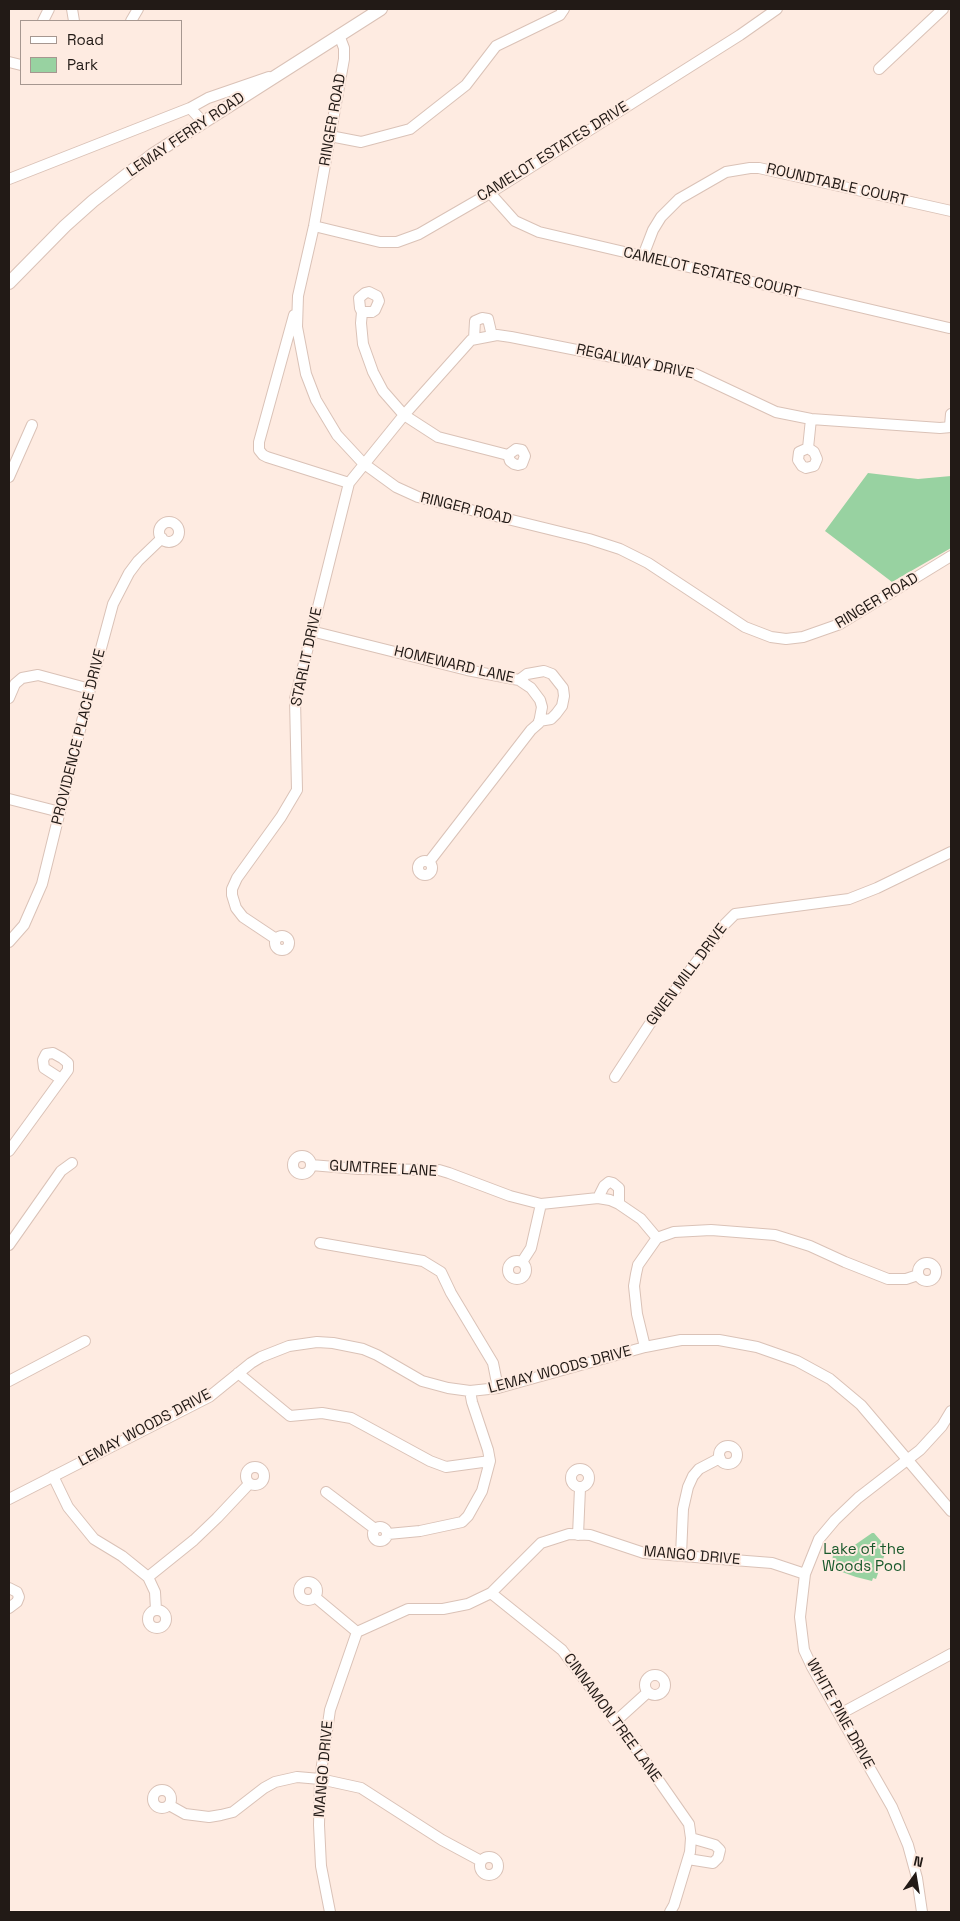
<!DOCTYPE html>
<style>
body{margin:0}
#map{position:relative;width:960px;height:1921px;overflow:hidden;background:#feebe1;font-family:"Space Grotesk",sans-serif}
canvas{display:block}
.frame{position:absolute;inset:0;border:10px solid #221a16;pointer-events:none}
.legend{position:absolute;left:20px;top:20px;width:162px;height:65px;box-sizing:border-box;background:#feebe1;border:1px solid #a69790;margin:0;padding:6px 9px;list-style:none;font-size:15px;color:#221a16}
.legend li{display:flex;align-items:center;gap:10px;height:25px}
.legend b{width:25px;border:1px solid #a69790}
.north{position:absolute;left:890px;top:1851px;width:50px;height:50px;-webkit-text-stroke:4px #feebe1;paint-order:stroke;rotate:13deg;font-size:14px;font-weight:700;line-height:20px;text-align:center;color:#221a16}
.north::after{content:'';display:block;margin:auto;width:18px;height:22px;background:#221a16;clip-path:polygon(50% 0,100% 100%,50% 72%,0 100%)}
</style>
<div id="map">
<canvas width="960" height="1921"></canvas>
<div class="frame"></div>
<ul class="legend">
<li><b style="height:6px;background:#fff"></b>Road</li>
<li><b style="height:14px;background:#98d2a1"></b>Park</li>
</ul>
<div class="north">N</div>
</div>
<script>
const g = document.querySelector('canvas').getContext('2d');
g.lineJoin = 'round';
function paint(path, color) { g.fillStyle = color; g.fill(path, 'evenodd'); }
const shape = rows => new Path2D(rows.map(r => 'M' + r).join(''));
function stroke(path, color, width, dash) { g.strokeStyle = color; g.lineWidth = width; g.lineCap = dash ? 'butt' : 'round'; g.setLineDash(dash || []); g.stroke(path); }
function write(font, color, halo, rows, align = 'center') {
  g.font = font + ' "Space Grotesk",sans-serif'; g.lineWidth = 4; g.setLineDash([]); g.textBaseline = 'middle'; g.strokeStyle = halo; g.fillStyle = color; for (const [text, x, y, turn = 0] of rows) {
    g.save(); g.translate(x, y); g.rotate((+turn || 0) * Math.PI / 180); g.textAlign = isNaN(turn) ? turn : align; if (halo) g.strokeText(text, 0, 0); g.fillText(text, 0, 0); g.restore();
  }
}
paint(shape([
 [868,473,918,479,951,476,951,548,892,582,825,531],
 [872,1533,874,1533,887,1548,876,1579,873,1578,872,1581,856,1577,831,1568,833,1555,846,1548,849,1549]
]), '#98d2a1');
const minor = shape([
 [72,9,74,21],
 [43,21,49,9],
 [131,21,138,9],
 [339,35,344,48,344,59,314,226,298,296,297,327,306,374,316,400,337,435,363,463,396,487,418,497,589,539,620,549,648,563,745,627,771,637,786,639,803,637,840,624,951,556],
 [9,62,21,65],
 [879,69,943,9],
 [190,108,208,98,269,77],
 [330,136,361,142,410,129,466,85,496,46,560,15,564,9],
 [9,179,190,108,203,122],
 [490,193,515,221,539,232,949,328],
 [314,226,380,242,397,242,419,234,490,193,702,59,740,35,777,9],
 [643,256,653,230,661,217,679,199,726,172,750,168,759,168,951,211],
 [362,312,372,312,375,310,379,301,377,296,369,292,365,293,359,298,360,308,362,312,361,323,363,344,373,372,383,391,404,415,438,437,508,455,510,461,514,464,518,465,522,464,525,456,522,450,516,449,508,455],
 [294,315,259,442,259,450,263,455,267,457,349,483],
 [474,339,475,321,482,318,488,319,492,336],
 [950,426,951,414],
 [808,448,814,452,817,459,814,466,806,468,802,466,798,460,799,452,808,448,811,419],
 [9,477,32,425],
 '159 532a10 10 0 1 1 20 0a10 10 0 1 1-20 0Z',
 [311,631,467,670,519,680,531,688,540,700,542,707,539,723,531,730,429,862],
 [519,680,527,674,544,671,552,674,563,688,564,696,562,706,556,714,551,719,539,721],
 [9,698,15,684,22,678,38,675,90,689],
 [9,799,60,812],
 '418 868a7 7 0 1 1 14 0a7 7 0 1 1-14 0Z',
 '275 943a7 7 0 1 1 14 0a7 7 0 1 1-14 0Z',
 [276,939,243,917,236,908,232,895,232,889,237,878,281,817,297,790,295,699,349,483,404,415,471,340,497,335,511,337,693,373,776,412,811,419,940,428,951,427],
 [9,942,24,925,42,884,90,689,113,604,129,573,138,561,162,538],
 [615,1077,649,1025,725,924,735,914,849,899,877,888,951,852],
 [9,1151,68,1070,68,1063,62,1058,53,1053,46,1054,43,1060,44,1068,61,1079],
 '293 1165a9 9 0 1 1 18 0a9 9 0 1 1-18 0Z',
 [311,1165,359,1169,439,1170,449,1173,510,1196,541,1204,598,1198,610,1200,619,1204,641,1219,657,1238],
 [598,1198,604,1186,609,1182,613,1183,619,1188,619,1204],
 [320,1243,423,1261,441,1272,451,1293,493,1363,498,1388],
 [9,1245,61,1171,72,1163],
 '508 1270a9 9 0 1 1 18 0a9 9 0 1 1-18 0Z',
 [522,1262,531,1248,541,1204],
 '918 1272a9 9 0 1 1 18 0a9 9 0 1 1-18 0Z',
 [645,1347,637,1314,634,1286,636,1274,638,1265,657,1238,674,1232,711,1230,775,1235,810,1246,845,1262,888,1279,906,1279,918,1275],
 [238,1373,290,1416,322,1413,351,1418,430,1461,446,1467,490,1461],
 [9,1381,85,1341],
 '719 1455a9 9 0 1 1 18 0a9 9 0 1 1-18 0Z',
 '246 1476a9 9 0 1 1 18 0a9 9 0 1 1-18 0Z',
 '571 1478a9 9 0 1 1 18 0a9 9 0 1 1-18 0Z',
 [53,1476,68,1507,94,1539,122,1556,148,1577,155,1592,156,1610],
 [326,1492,375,1529],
 [9,1499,209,1397,251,1363,261,1357,289,1346,317,1342,333,1343,363,1349,377,1355,422,1381,448,1388,470,1391,498,1388,645,1347,681,1340,719,1340,757,1347,797,1361,830,1379,861,1405,951,1511],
 '373 1534a7 7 0 1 1 14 0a7 7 0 1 1-14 0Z',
 [388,1534,420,1531,462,1522,468,1516,482,1491,490,1461,488,1450,472,1402,470,1391],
 [578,1535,580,1488],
 [681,1555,683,1509,688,1487,693,1476,699,1469,720,1458],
 [148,1577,194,1540,217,1518,249,1484],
 '299 1591a9 9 0 1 1 18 0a9 9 0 1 1-18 0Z',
 [9,1588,17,1592,19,1597,17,1602,9,1608],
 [491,1593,562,1650,643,1758,689,1824,691,1838,690,1852,674,1905,670,1912],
 [315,1597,357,1632],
 '148 1619a9 9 0 1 1 18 0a9 9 0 1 1-18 0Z',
 '645 1685a10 10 0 1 1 20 0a10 10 0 1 1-20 0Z',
 [840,1714,951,1654],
 [616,1721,648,1692],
 '153 1799a9 9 0 1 1 18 0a9 9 0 1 1-18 0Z',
 [169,1805,185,1814,209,1817,221,1815,233,1812,264,1788,275,1782,297,1777,320,1779,361,1788,442,1840,481,1861],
 '480 1866a9 9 0 1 1 18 0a9 9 0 1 1-18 0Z',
 [688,1859,713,1863,718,1858,720,1850,715,1845,691,1838],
 [330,1912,321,1866,319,1825,320,1779,330,1710,357,1632,408,1609,443,1609,468,1604,491,1593,541,1543,569,1534,590,1535,644,1553,772,1563,805,1574],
 [922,1912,917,1878,908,1845,892,1807,812,1667,804,1650,800,1617,805,1574,819,1539,835,1520,858,1498,920,1450,942,1426,951,1411]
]);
const major = shape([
 [9,283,65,226,93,201,152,155,381,9]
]);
stroke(minor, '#dac2b7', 12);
stroke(major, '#dac2b7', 14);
stroke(minor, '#fff', 10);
stroke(major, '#fff', 12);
write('15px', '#221a16', '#feebe1', [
 ["RINGER ROAD",333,120,-80],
 ["LEMAY FERRY ROAD",186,135,-34],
 ["CAMELOT ESTATES DRIVE",553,152,-32],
 ["ROUNDTABLE COURT",837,185,13],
 ["CAMELOT ESTATES COURT",712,273,13],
 ["REGALWAY DRIVE",635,362,12],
 ["RINGER ROAD",466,509,14],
 ["RINGER ROAD",877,601,-31],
 ["STARLIT DRIVE",307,657,-78],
 ["HOMEWARD LANE",454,665,13],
 ["PROVIDENCE PLACE DRIVE",79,737,-76],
 ["GWEN MILL DRIVE",687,975,-53],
 ["GUMTREE LANE",383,1169,3],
 ["LEMAY WOODS DRIVE",560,1370,-15],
 ["LEMAY WOODS DRIVE",145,1428,-28],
 ["MANGO DRIVE",692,1556,5],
 ["WHITE PINE DRIVE",840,1714,61],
 ["CINNAMON TREE LANE",612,1718,54],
 ["MANGO DRIVE",324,1769,-85]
]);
write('15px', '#19592b', '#feebe1', [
 ["Lake of the",864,1550],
 ["Woods Pool",864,1567]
]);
</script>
